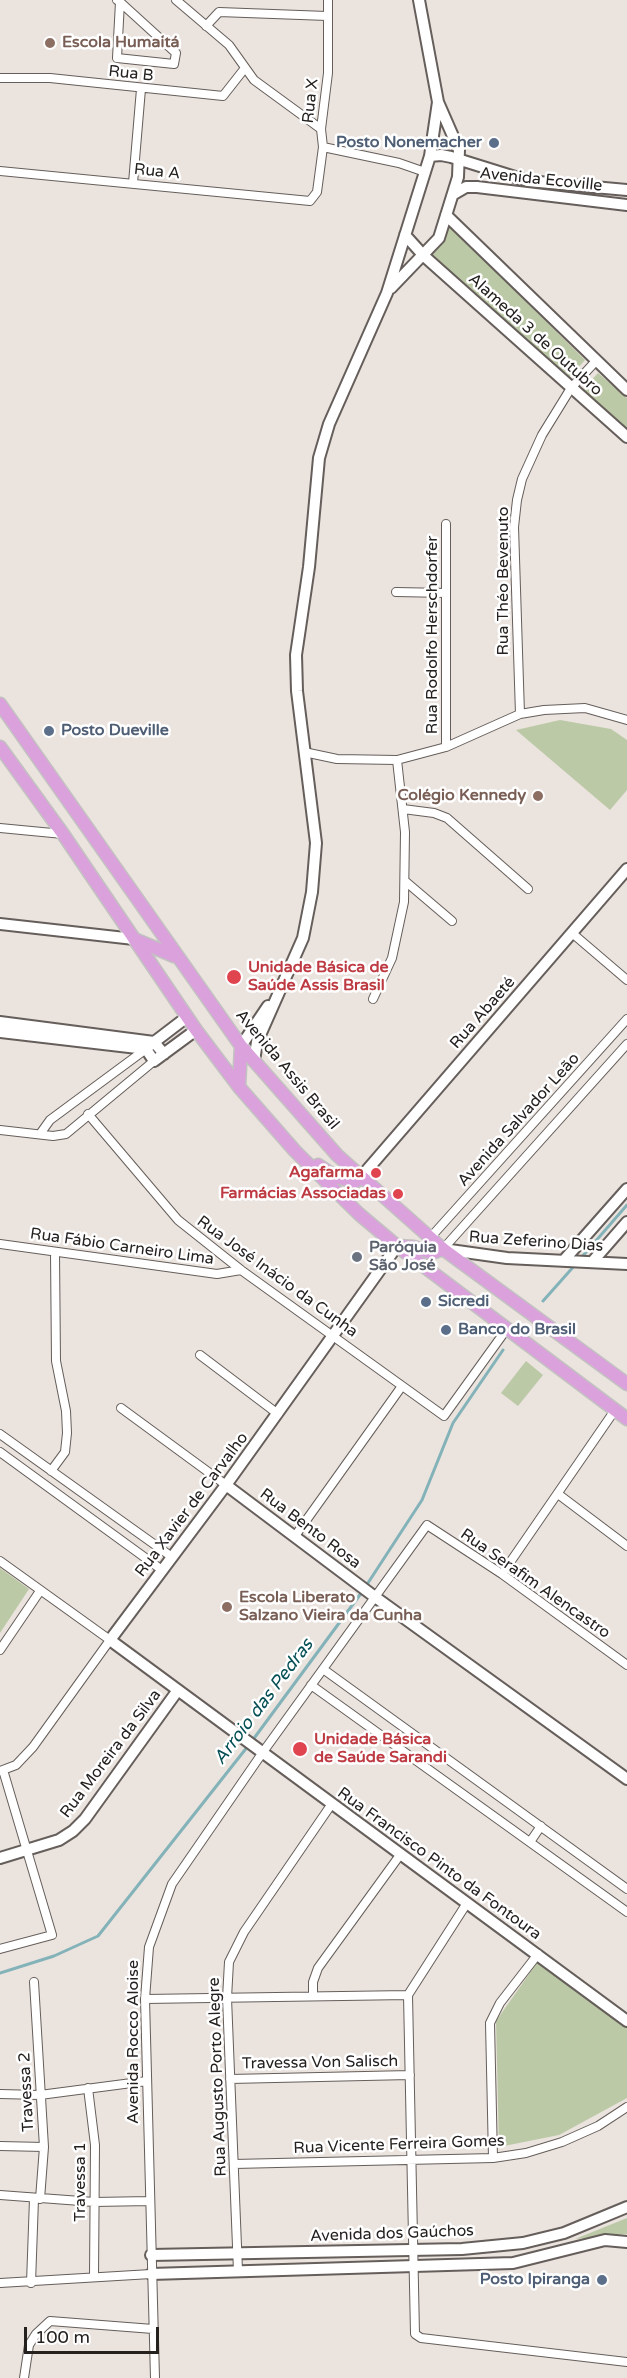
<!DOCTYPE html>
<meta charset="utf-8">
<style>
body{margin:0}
#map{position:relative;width:627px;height:2378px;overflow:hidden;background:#eae3de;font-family:"Varela Round",sans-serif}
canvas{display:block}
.scale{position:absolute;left:24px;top:2327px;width:135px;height:27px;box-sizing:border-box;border:3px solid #24211f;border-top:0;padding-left:8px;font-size:18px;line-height:21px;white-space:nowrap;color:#24211f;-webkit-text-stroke:4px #fff;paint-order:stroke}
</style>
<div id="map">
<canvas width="627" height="2378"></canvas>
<div class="scale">100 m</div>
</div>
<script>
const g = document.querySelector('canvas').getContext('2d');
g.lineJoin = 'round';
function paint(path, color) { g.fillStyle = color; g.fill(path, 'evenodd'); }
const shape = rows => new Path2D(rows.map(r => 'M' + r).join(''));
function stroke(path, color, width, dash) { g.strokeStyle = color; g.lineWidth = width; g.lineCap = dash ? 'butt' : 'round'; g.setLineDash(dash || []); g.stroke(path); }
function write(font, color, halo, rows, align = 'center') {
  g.font = font + ' "Varela Round",sans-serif'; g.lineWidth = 5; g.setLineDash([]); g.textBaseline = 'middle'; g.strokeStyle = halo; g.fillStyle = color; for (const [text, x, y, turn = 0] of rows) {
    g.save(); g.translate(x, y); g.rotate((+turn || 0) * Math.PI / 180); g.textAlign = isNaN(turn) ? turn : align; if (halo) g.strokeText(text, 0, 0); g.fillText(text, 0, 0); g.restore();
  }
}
paint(shape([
 [449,222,461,237,585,360,568,379,430,256,446,239],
 [598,373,627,398,627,431,582,390],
 [560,720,611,729,627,740,627,790,610,810,516,730],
 [526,1361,543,1375,518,1406,501,1393],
 [0,1568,29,1589,0,1633],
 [539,1960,627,2025,627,2098,559,2135,499,2147,496,2021],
 [627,2218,627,2234,575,2239]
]), '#bcc9a6');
stroke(shape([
 [581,1258,627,1205],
 [543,1301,575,1265],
 [366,1586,422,1500,453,1423,503,1350],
 [252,1741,362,1592],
 [0,1973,54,1956,98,1936,248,1746]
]), '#83b3b9', 3);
const street = shape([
 [117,0,120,2,176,53,174,64,117,58,120,2],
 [176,0,229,45,254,80,321,129],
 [206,26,219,12,327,16],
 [0,78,50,78,223,96,245,68],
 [323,147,399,163,425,172],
 [0,171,310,201,317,192,323,147,321,129,328,73,328,0],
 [133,183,141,89],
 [446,524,446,747],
 [396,592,446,593],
 [520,714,514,527,517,500,522,479,542,435,571,388,595,362],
 [304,752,337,759,397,760,446,747,520,714,544,710,585,708,627,720],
 [403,809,434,813,447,818,528,889],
 [0,828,63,834],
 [405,881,452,921],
 [572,933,627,980],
 [373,999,392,958,404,902,405,832,397,760],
 [88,1114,178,1220,241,1270,444,1416,506,1330],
 [0,1130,53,1136,66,1134,154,1061],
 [40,1134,50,1120,146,1049],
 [430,1238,627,1019],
 [0,1244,217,1274,241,1270],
 [443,1249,627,1044],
 [200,1355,278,1414],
 [121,1408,226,1485],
 [0,1434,172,1557],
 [0,1452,162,1570],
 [51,1471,65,1452,67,1433,66,1411,56,1361,55,1253],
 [558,1494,627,1546],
 [295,1536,402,1386],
 [0,1561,110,1640,33,1747,16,1765,0,1771],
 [502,1574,615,1410],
 [0,1650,40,1591],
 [323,1669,627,1889],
 [311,1685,627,1912],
 [530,1842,541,1826],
 [467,1903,408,1995,415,2334,421,2338,627,2362],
 [0,1949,52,1935,3,1770],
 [34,1982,44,2147,40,2199],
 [313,1996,313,1982,318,1968,400,1855],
 [145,1999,408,1995],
 [230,2079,410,2075],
 [88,2088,95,2145,94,2276],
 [0,2094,40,2095,147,2081],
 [0,2146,44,2147],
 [493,2158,490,2023,500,2003,538,1954],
 [234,2164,493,2158,526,2153,562,2142,598,2126,627,2107],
 [0,2195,94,2202,150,2201],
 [238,2271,227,1998,229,1962,244,1932,331,1805],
 [0,2283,151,2274],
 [31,2283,34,2199],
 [24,2378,29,2345,36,2334,50,2321,153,2329],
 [155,2378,145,1999,149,1947,172,1884,263,1752,427,1525,502,1574,627,1665]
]);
const secondary = shape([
 [430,156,441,155,451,157,528,181,627,190],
 [454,194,466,187,477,187,627,205],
 [446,215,627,390],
 [405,235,424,256,627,437],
 [391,288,439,238,458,177,459,150,438,102,419,0],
 [0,924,134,939],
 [0,1022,154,1042,164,1054],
 [0,1032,146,1049],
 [149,1046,187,1017],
 [241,1046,268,1006],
 [146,1049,154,1061,196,1030],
 [254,1061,257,1042,303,938,312,892,316,843,297,691,296,655,309,567,319,458,329,424,387,293,430,156,438,102],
 [361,1177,627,869],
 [397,1246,226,1485,110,1640,627,2021],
 [443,1249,507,1258,627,1264],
 [565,1259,627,1189],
 [593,1261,627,1222],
 [226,1485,375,1597,627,1779],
 [0,1858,59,1840,73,1831,85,1819,178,1690],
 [151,2255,462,2249,523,2243,564,2233,627,2207],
 [151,2274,513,2263,605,2240,627,2242]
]);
const primary = shape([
 [0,704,241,1046,337,1155,443,1249,627,1384],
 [0,747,63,834,196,1030,239,1087,295,1151,359,1214,397,1246,627,1419],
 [134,939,174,956],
 [239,1087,241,1046],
 [318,1165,336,1177,355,1182,361,1177],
 [397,1246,414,1247,432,1253,443,1249]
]);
stroke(street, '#655e5a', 10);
stroke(secondary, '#655e5a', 14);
stroke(primary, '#c2c1c0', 15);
stroke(street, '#fff', 8);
stroke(secondary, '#fff', 10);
stroke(primary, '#dba1dd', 12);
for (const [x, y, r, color] of [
 [50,43,6,"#8d6e63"],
 [494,143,6,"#5c6f8a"],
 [49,731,6,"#5c6f8a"],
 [538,796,6,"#8d6e63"],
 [234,977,8,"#e0444e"],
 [376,1173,6,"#e0444e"],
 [398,1194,6,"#e0444e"],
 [357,1257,6,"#6b7280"],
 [426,1302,6,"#5c6f8a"],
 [446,1330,6,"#5c6f8a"],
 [227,1607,6,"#8d6e63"],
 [300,1749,8,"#e0444e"],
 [602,2280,6,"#5c6f8a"]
]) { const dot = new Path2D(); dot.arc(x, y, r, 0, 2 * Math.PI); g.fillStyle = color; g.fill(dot); stroke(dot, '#fff', 2); }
write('bold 16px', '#785e54', '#fff', [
 ["Escola Humaitá",62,43],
 ["Colégio Kennedy",526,796,"right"],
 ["Escola Liberato",239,1598],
 ["Salzano Vieira da Cunha",239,1616]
], 'left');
write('16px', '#24211f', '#fff', [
 ["Rua B",131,74,6],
 ["Rua X",311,101,-84],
 ["Rua A",157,172,6],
 ["Avenida Ecoville",541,180,6],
 ["Alameda 3 de Outubro",535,335,42],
 ["Rua Théo Bevenuto",504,581,-90],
 ["Rua Rodolfo Herschdorfer",433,635,-90],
 ["Rua Abaeté",483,1013,-49],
 ["Avenida Assis Brasil",287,1070,50],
 ["Avenida Salvador Leão",519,1120,-48],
 ["Rua Zeferino Dias",536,1242,4],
 ["Rua Fábio Carneiro Lima",122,1247,8],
 ["Rua José Inácio da Cunha",277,1277,36],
 ["Rua Xavier de Carvalho",192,1505,-53],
 ["Rua Bento Rosa",310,1529,37],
 ["Rua Serafim Alencastro",535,1584,35],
 ["Rua Moreira da Silva",111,1754,-53],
 ["Rua Francisco Pinto da Fontoura",439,1864,36],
 ["Avenida Rocco Aloise",134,2042,-90],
 ["Travessa Von Salisch",320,2063,-1],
 ["Rua Augusto Porto Alegre",218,2077,-92],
 ["Travessa 2",27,2092,-93],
 ["Rua Vicente Ferreira Gomes",399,2145,-2],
 ["Travessa 1",81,2182,-90],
 ["Avenida dos Gaúchos",392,2234,-2]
]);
write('bold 16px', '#4e5e75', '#fff', [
 ["Posto Nonemacher",482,143,"right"],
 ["Posto Dueville",61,731],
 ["Sicredi",438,1302],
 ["Banco do Brasil",458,1330],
 ["Posto Ipiranga",590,2280,"right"]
], 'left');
write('bold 16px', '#be3a42', '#fff', [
 ["Unidade Básica de",248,968],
 ["Saúde Assis Brasil",248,986],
 ["Agafarma",364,1173,"right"],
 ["Farmácias Associadas",386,1194,"right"],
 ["Unidade Básica",314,1740],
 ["de Saúde Sarandi",314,1758]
], 'left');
write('bold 16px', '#5b616d', '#fff', [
 ["Paróquia",369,1248],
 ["São José",369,1266]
], 'left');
write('italic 18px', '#044f55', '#fff', [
 ["Arroio das Pedras",264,1702,-53]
]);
</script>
